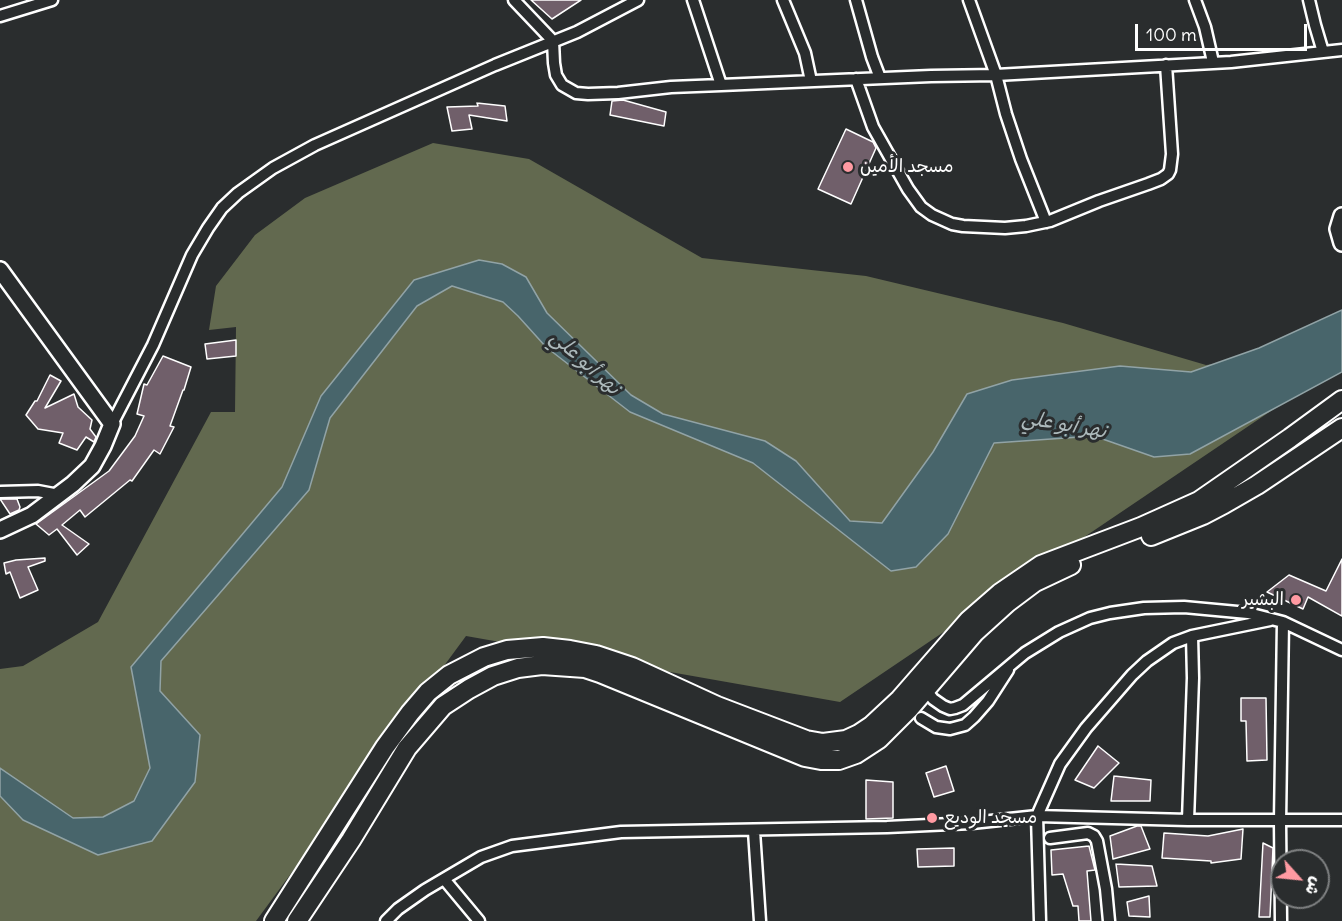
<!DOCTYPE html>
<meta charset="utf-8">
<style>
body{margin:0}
#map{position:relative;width:1342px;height:921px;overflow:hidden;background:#2a2d2e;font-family:Delius,"Playpen Sans Arabic",sans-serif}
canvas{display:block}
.north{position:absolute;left:1270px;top:849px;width:60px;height:60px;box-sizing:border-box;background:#2a2d2e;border:2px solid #7f8182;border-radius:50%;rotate:117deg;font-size:16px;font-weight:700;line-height:24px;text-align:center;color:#fff}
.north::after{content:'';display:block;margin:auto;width:21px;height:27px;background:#ff9aa2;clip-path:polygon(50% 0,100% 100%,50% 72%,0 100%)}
.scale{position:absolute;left:1135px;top:24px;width:172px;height:27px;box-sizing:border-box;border:3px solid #fff;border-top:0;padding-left:8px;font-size:18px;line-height:21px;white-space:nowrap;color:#fff;-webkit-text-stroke:4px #2a2d2e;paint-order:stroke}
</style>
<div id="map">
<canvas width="1342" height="921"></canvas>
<div class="north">ش</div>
<div class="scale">100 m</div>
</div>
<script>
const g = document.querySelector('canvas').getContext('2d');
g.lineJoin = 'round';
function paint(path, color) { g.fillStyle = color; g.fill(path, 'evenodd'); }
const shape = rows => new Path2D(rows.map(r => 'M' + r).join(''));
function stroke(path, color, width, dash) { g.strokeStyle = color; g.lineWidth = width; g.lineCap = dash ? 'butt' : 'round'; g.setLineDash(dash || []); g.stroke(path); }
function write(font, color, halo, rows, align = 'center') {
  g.font = font + ' Delius,"Playpen Sans Arabic",sans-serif'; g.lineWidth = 6; g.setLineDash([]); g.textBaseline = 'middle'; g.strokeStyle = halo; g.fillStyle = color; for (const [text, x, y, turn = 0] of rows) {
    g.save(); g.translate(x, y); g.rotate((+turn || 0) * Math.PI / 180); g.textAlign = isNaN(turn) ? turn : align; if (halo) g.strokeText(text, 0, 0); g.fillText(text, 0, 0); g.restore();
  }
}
paint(shape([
 [433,143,529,159,702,258,866,276,1063,323,1206,365,1321,351,1299,392,840,702,466,636,256,921,0,921,0,669,23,666,98,622,211,412,235,412,236,327,209,330,216,286,255,235,305,198]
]), '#62694f');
const water = shape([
 [479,260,502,264,526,277,547,313,631,395,663,414,765,441,796,461,850,521,882,523,933,452,967,394,1012,380,1120,366,1191,372,1259,348,1342,310,1342,372,1190,454,1154,457,1094,436,994,443,948,534,916,567,891,571,753,463,630,412,546,347,518,316,503,302,452,286,417,306,330,418,309,490,161,661,160,691,200,735,195,782,152,841,98,855,23,820,0,796,0,768,73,818,103,817,134,801,150,768,131,667,282,487,321,396,414,280,479,260]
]);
paint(water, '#48656b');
stroke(water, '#91a3a6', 1.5);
const building = shape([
 [531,0,581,0,552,19,531,0],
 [623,100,666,112,664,126,610,115,612,101,623,100],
 [477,103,505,106,507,121,469,115,472,129,452,131,447,107,478,106,477,103],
 [846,129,873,142,876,148,851,204,818,189,846,129],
 [236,340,236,356,207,359,205,344,236,340],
 [163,356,191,367,184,390,183,390,170,426,174,427,160,454,154,450,132,481,130,480,85,517,80,510,62,525,89,544,77,555,57,529,49,535,36,524,109,471,135,436,144,416,137,414,144,384,147,385,163,356],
 [50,375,61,381,45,408,74,394,78,407,92,420,90,429,96,437,94,442,86,437,77,450,59,443,63,433,38,429,26,415,35,401,37,401,50,375],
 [0,499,17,499,20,507,19,510,10,514,0,499],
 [45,558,45,561,28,567,38,590,20,598,10,572,6,574,4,563,16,560,45,558],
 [1342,559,1342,616,1308,597,1303,609,1267,592,1289,575,1326,591,1342,559],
 [1241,698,1266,698,1267,760,1247,761,1246,721,1241,721,1241,698],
 [1098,746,1119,763,1094,788,1075,780,1098,746],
 [946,766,954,791,934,797,926,773,946,766],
 [1114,776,1151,780,1150,801,1111,801,1114,776],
 [866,780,893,782,893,818,866,819,866,780],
 [1137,826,1141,826,1150,849,1113,859,1110,836,1137,826],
 [1243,829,1241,859,1211,863,1211,861,1162,858,1164,833,1208,836,1243,829],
 [1263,843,1273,848,1270,917,1259,917,1263,843],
 [1089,846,1095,870,1087,871,1091,921,1079,921,1078,906,1073,906,1063,874,1052,875,1051,850,1089,846],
 [954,848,954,866,918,867,917,849,954,848],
 [1116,864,1152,866,1157,886,1119,887,1116,864],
 [1149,896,1150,917,1129,916,1127,902,1149,896]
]);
paint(building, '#705f6a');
stroke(building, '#fff', 1.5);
const street = shape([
 [514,0,553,41,554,63,556,75,562,85,576,93,588,94,618,93,671,87,721,85,693,0],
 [783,0,805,53,811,81],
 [856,0,872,57,880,78],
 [969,0,996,75,1006,114,1021,159,1046,222],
 [1195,0,1205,27,1213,62],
 [1309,0,1315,25,1323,52],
 [0,16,52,0],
 [856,79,873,127,908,189,921,207,932,215,952,224,963,226,1005,228,1026,226,1050,221,1099,201,1148,184,1161,179,1168,174,1170,170,1172,154,1166,65],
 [721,85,931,76,996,75,1231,62,1342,50],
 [112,424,153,345,192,255,208,228,222,208,238,193,273,168,315,145,495,65,577,32,638,0],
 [0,492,38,491,59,495],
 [926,690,933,699,943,706,950,709,955,708,963,705,1025,653,1059,632,1090,618,1110,613,1144,608,1184,607,1248,613,1283,622,1342,650],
 [921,718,936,727,950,729,965,725,974,717,988,701,1008,670],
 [1188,820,1193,678,1192,636],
 [754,831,760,921],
 [1050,838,1088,833,1094,836,1097,841,1106,889,1109,921],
 [444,879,479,921],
 [386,921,398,909,425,890,481,857,512,846,621,832,887,827,972,823,1037,816,1188,820,1342,820],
 [1040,921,1037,816,1060,764,1086,728,1132,675,1147,661,1173,643,1192,636,1270,620],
 [1281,921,1280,821,1283,622]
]);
const secondary = shape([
 [1342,216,1338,229,1342,243],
 [0,270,112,424,103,446,92,466,73,484,32,515,0,530]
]);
const primary = shape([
 [1151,536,1203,515,1224,504,1257,485,1342,428],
 [274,921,385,747,410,713,428,692,449,675,484,657,507,650,543,647,570,650,596,655,632,667,717,706,806,740,823,743,846,740,859,734,871,726,900,699,969,620,1000,593,1041,565,1141,527,1199,501,1290,438,1342,400],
 [297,921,351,840,407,748,443,706,469,689,493,676,518,668,542,665,585,668,600,673,805,757,821,760,839,760,856,754,879,739,909,709,975,632,1007,603,1035,582,1071,565]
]);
stroke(street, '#fff', 15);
stroke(secondary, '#fff', 20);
stroke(primary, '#fff', 22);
stroke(street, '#2a2d2e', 10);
stroke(secondary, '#2a2d2e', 15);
stroke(primary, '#2a2d2e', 18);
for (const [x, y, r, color] of [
 [848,167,6,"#ff9aa2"],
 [1296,600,6,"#ff9aa2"],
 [932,818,6,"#ff9aa2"]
]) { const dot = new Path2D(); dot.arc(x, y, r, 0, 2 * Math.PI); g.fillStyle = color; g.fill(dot); stroke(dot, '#2a2d2e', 2); }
write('18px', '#fff', '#2a2d2e', [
 ["مسجد الأمين",860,167],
 ["البشير",1284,600,"right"],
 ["مسجد الوديع",944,818]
], 'left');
write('italic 20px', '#adbabc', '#2a2d2e', [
 ["نهر أبو علي",585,363,42],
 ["نهر أبو علي",1064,425,10]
]);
</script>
